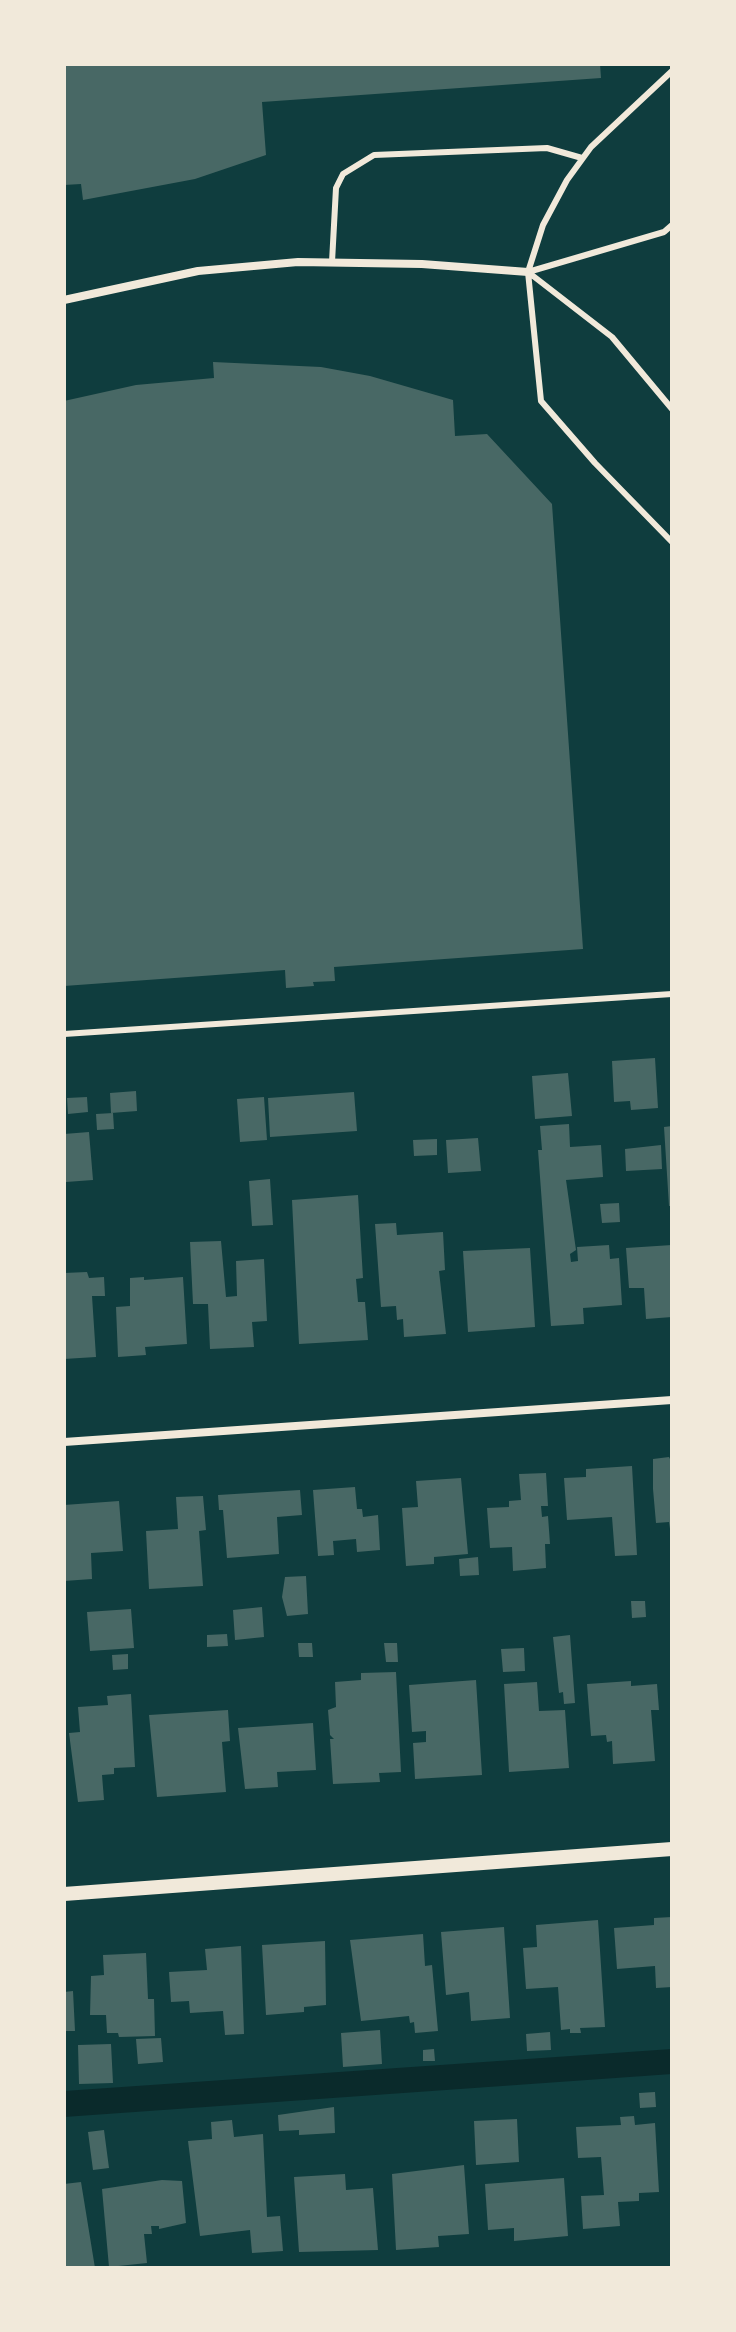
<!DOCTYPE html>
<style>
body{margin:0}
#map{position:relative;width:736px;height:2332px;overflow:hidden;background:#0f3d3e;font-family:Lato,sans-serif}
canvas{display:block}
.frame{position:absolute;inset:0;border:66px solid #f1e9da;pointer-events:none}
</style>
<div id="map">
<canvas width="736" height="2332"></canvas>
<div class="frame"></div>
</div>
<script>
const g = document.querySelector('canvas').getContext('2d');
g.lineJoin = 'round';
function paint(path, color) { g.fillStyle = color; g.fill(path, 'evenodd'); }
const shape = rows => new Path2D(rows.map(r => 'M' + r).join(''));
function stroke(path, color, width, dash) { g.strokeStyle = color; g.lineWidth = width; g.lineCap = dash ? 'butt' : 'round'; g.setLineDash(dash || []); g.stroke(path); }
paint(shape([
 [672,2049,672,2074,64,2117,64,2091]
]), '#0a2a2b');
paint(shape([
 [64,64,600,64,601,78,262,102,266,155,195,179,83,200,81,184,64,185],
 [213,362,321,367,370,376,453,400,455,436,487,434,552,504,583,949,334,967,335,981,313,982,314,986,286,988,285,970,64,986,64,401,136,385,214,378],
 [655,1058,658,1108,631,1110,630,1101,614,1102,612,1061],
 [568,1073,572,1116,535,1119,532,1076],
 [136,1091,137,1111,111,1113,110,1093],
 [354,1092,357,1131,270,1137,268,1098],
 [87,1097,88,1112,68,1114,67,1098],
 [264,1097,267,1140,240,1142,237,1099],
 [113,1113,114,1129,97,1130,96,1114],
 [569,1124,570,1147,601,1145,603,1177,566,1180,576,1250,570,1254,571,1262,578,1261,577,1247,609,1245,610,1259,619,1258,622,1305,583,1308,584,1324,551,1326,538,1150,542,1150,540,1126],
 [672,1126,672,1206,669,1206,664,1127],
 [89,1132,93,1180,66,1182,64,1134],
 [478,1138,481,1171,448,1173,446,1140],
 [437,1139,437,1155,414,1156,413,1140],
 [661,1145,662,1169,626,1171,625,1149],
 [270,1179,273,1225,252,1226,249,1181],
 [358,1195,363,1278,356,1279,358,1302,365,1302,368,1340,299,1344,292,1200],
 [619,1203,620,1222,602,1223,600,1204],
 [396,1223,397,1235,443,1232,445,1270,439,1271,446,1334,404,1337,403,1319,397,1320,396,1306,381,1307,375,1224],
 [221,1241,226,1297,237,1296,236,1261,264,1259,267,1321,252,1322,254,1347,210,1349,208,1304,193,1304,190,1242],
 [672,1245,672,1317,646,1319,644,1288,629,1288,626,1248],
 [530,1248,535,1327,468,1332,463,1251],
 [87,1272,89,1278,104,1277,105,1296,92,1296,96,1357,64,1359,64,1273],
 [144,1277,144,1280,183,1277,187,1344,145,1347,146,1355,118,1357,116,1307,130,1306,130,1278],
 [669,1457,672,1463,670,1529,669,1522,656,1523,653,1489,653,1459],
 [632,1466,637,1555,615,1556,612,1517,567,1520,564,1478,586,1477,586,1469],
 [546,1473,548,1506,541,1506,542,1517,548,1516,550,1544,545,1544,546,1568,513,1571,512,1547,490,1548,487,1508,509,1507,509,1501,521,1500,519,1474],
 [461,1478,468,1554,434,1557,434,1564,406,1566,402,1508,418,1507,416,1481],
 [355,1487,357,1509,362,1509,363,1517,378,1515,380,1550,357,1552,356,1539,333,1541,334,1555,318,1556,313,1490],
 [300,1490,302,1515,277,1517,279,1554,227,1558,223,1510,219,1510,218,1495],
 [203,1496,206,1530,199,1531,203,1586,149,1589,146,1531,178,1529,176,1497],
 [119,1501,123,1551,91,1553,92,1579,64,1581,64,1505],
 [478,1557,479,1575,460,1576,459,1559],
 [306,1576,308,1614,287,1616,282,1597,285,1577],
 [631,1601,645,1601,646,1617,632,1618],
 [262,1607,264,1637,235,1640,233,1610],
 [131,1609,134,1648,90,1651,87,1612],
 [227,1634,228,1646,207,1647,207,1635],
 [570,1635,575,1703,564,1704,563,1692,559,1693,553,1637],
 [298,1643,312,1643,313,1657,299,1657],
 [384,1643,397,1643,398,1662,386,1662],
 [524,1648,525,1671,503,1672,501,1649],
 [128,1654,128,1669,113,1670,112,1655],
 [396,1672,401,1772,379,1773,380,1782,333,1784,330,1739,334,1739,330,1735,328,1710,336,1707,335,1682,361,1680,361,1673],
 [476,1680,482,1775,415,1779,413,1743,426,1742,426,1731,412,1732,409,1685],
 [631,1681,631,1686,657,1684,659,1710,651,1710,655,1761,613,1764,612,1741,607,1742,606,1735,591,1736,587,1684],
 [537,1682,539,1711,565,1710,569,1768,509,1772,504,1684],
 [131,1694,135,1767,114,1768,114,1774,102,1775,104,1800,78,1802,69,1733,80,1732,78,1707,108,1705,107,1696],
 [228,1710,230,1741,222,1742,226,1792,157,1797,149,1715],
 [313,1723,316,1770,277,1772,278,1787,245,1789,238,1728],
 [672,1917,672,1987,656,1988,655,1966,617,1969,614,1928,654,1925,654,1918],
 [598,1920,605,2027,580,2028,581,2033,570,2033,570,2029,561,2030,558,1987,526,1989,523,1948,537,1947,536,1925],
 [504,1927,510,2018,471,2021,469,1992,446,1995,441,1932],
 [423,1934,425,1966,432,1965,438,2031,415,2033,414,2022,410,2023,409,2016,361,2021,350,1940],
 [325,1941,326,2005,304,2007,304,2012,266,2015,262,1945],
 [241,1946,244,2034,225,2035,223,2011,190,2013,189,2001,171,2002,169,1972,207,1970,205,1949],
 [146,1953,148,1999,154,1999,155,2036,119,2037,118,2033,107,2033,106,2015,90,2015,91,1976,104,1975,103,1955],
 [73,1991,75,2031,64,2031,64,1992],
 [380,2030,382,2064,343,2067,341,2033],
 [550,2032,551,2050,527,2051,526,2034],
 [161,2038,163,2062,138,2064,136,2039],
 [111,2044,113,2083,79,2084,78,2045],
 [434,2049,435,2061,423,2061,423,2050],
 [655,2092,656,2107,640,2108,639,2093],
 [334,2107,335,2133,299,2135,299,2130,279,2131,278,2115],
 [634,2116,635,2125,655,2123,659,2192,639,2193,639,2201,618,2202,620,2226,583,2229,581,2196,604,2195,601,2157,578,2158,576,2127,621,2125,620,2117],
 [517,2119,519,2162,476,2165,474,2121],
 [232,2120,234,2137,263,2134,267,2217,280,2216,283,2251,252,2253,250,2230,200,2236,188,2141,212,2139,211,2122],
 [104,2130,109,2168,93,2170,88,2132],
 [464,2165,469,2234,438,2236,439,2247,396,2250,392,2174],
 [345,2174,346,2190,373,2188,378,2250,299,2252,294,2177],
 [564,2178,568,2236,514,2241,514,2228,488,2230,485,2184],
 [162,2180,182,2181,186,2223,159,2229,159,2226,151,2226,152,2234,144,2234,147,2263,109,2267,102,2189],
 [81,2182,95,2268,64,2268,64,2184]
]), '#486865');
stroke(shape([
 [672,71,591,147,567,180,543,225,528,272,541,401,595,463,672,542],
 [332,262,336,188,343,174,374,155,547,148,582,158],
 [528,272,612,337,672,409],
 [528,272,664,232,672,225],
 [64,1034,672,994]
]), '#f1e9da', 6);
stroke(shape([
 [64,300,198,271,298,262,422,264,528,272],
 [64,1442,672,1400]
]), '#f1e9da', 8);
stroke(shape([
 [64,1894,672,1849]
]), '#f1e9da', 14);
</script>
